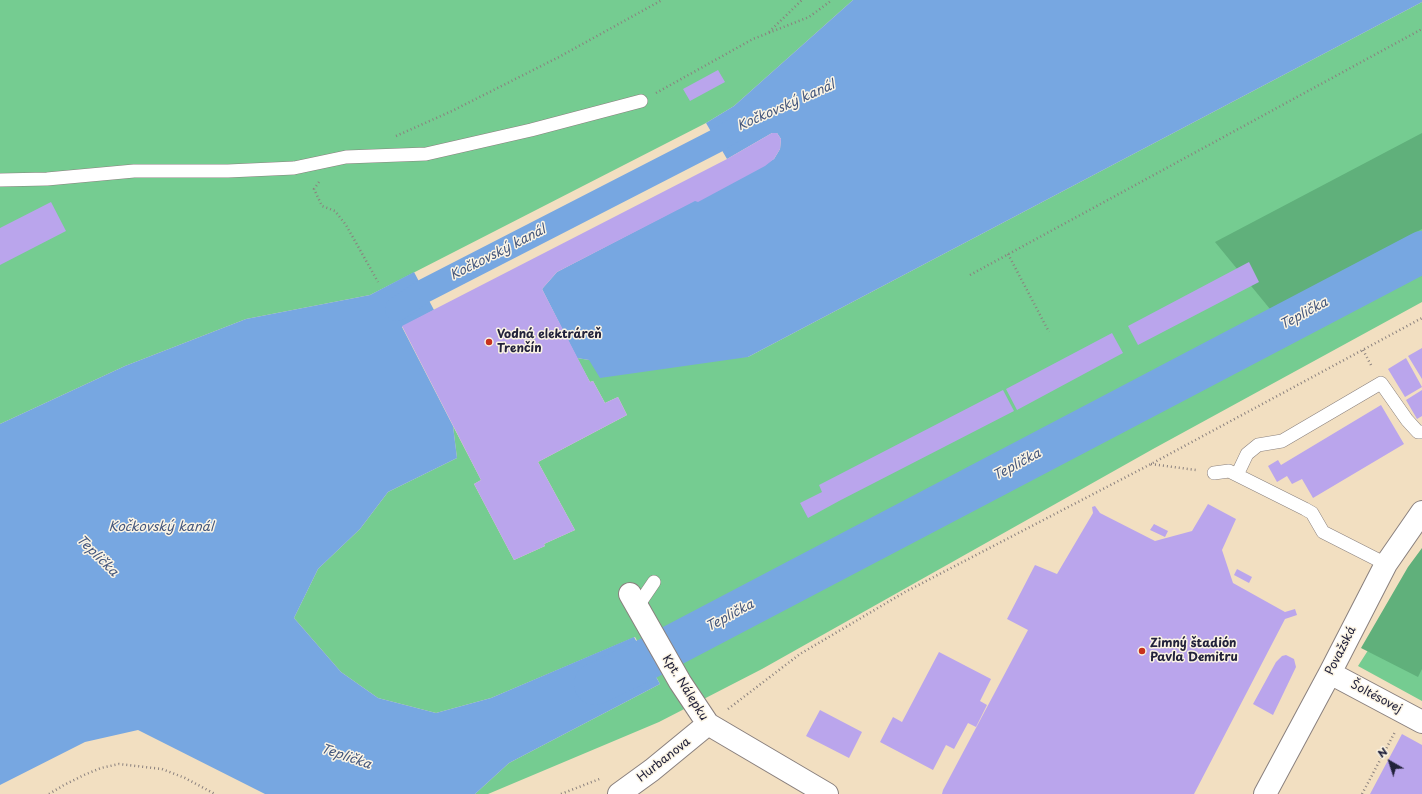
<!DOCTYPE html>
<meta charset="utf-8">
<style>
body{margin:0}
#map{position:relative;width:1422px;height:794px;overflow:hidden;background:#f2dfc1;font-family:"Playpen Sans",sans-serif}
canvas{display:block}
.north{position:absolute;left:1370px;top:742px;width:40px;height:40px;-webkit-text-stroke:3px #fcf5e5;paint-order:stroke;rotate:321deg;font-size:11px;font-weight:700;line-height:16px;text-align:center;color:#22223b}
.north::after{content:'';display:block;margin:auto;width:14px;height:18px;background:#22223b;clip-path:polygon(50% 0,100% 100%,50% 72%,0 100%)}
</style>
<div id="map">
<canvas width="1422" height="794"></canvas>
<div class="north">N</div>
</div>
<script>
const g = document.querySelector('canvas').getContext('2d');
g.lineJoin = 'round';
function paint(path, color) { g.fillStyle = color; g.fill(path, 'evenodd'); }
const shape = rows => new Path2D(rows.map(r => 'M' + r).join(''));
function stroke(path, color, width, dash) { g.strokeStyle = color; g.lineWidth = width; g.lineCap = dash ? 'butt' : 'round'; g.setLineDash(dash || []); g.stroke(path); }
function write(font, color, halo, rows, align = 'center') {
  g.font = font + ' "Playpen Sans",sans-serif'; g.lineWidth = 3; g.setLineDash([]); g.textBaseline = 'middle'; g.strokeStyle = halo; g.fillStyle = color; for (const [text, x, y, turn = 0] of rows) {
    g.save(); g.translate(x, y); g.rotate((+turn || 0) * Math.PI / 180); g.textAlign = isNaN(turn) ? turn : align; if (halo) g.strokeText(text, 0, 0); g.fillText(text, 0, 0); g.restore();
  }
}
paint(shape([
 [0,0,853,0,734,106,706,123,370,295,246,319,125,366,0,424],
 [1422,2,1422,302,1153,449,762,669,659,722,488,794,475,794,509,763,660,684,635,637,491,698,436,713,378,698,341,672,294,618,318,569,360,529,388,492,457,458,453,426,481,480,474,484,514,560,545,546,544,544,575,530,538,462,627,415,618,397,605,403,593,381,590,382,577,358,589,360,748,357],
 [1422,566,1422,701,1358,666]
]), '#75cc91');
paint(shape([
 [1422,133,1422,229,1270,309,1215,242],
 [1422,548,1422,669,1418,677,1361,648,1408,567]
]), '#60b07b');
paint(shape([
 [853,0,1422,0,1422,2,748,357,600,378,589,360,577,358,542,289,557,272,774,159,780,149,781,139,777,133,772,133,727,159,706,123,734,106],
 [414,272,434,310,402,327,453,426,457,458,388,492,360,529,318,569,294,618,341,672,378,698,436,713,491,698,634,637,660,684,509,763,475,794,265,794,138,730,85,742,0,785,0,424,125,366,246,319,370,295]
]), '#77a7e1');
stroke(shape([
 [397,309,424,291,716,141,744,124]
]), '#77a7e1', 24);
stroke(shape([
 [595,684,647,659,1422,252]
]), '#77a7e1', 42);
paint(shape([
 [718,70,725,82,690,101,683,89],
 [772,133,777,133,781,139,780,149,774,159,765,166,698,202,695,201,557,272,542,289,590,382,593,381,605,403,618,397,627,415,538,462,575,530,544,544,545,546,514,560,474,484,481,480,402,326,727,159],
 [51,202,66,231,0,265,0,228],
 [1249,262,1259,282,1138,345,1128,326],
 [1112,333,1123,353,1017,410,1006,389],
 [1422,348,1422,379,1408,356],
 [1406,358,1422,387,1405,397,1388,369],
 [1003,390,1014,411,839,501,808,518,800,503,822,492,819,485],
 [1422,390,1422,416,1417,419,1406,400],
 [1381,405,1404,444,1313,498,1302,479,1292,484,1287,476,1277,482,1268,466,1278,460,1281,465],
 [1208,504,1236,519,1222,550,1233,583,1285,612,1295,609,1297,615,1285,619,1194,794,942,794,943,790,1028,630,1007,619,1035,565,1057,574,1093,513,1092,507,1095,506,1100,513,1155,541,1192,531],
 [1154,524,1168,531,1165,537,1150,530],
 [1237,569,1252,577,1249,583,1234,575],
 [939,652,991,679,980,701,987,705,976,727,968,723,954,749,946,745,933,770,880,742,893,717,902,722],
 [1286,655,1294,659,1296,667,1273,715,1253,704,1276,662,1282,656],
 [820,710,862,732,849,758,806,736],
 [1402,734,1422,745,1422,794,1370,794]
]), '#baa5ec');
const lane = shape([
 [0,180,47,179,134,171,228,171,294,168,346,157,426,154,531,130,641,101],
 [1214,473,1229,471,1305,509,1312,513,1323,532,1386,564],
 [1237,475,1247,454,1258,445,1282,441,1381,383,1407,420,1418,432,1422,432],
 [637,607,654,582]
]);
const street = shape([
 [630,594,680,682,708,724,827,794],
 [1330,673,1422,722],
 [619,794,652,770,708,724],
 [1265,794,1330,673,1386,564,1422,512]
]);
stroke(lane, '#8a807e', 14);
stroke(street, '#8a807e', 24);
stroke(shape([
 [769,32,802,0],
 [656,93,753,39,809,17,832,0],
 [396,136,452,111,559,57,662,0],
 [319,182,314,189,322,206,335,211,346,225,378,282],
 [1008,254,1049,332],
 [970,275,1422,29],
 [1363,350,1372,367],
 [1151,464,1196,470],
 [728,709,800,654,905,592,1151,464,1422,318],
 [49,794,64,785,84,775,101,768,119,764,162,769,185,778,215,794],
 [561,794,602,778],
 [1362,794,1395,732]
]), '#8a807e', 2.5, [1, 3]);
stroke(lane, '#fff', 13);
stroke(street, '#fff', 22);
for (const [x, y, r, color] of [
 [489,342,4,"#c8321e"],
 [1142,651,4,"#c8321e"]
]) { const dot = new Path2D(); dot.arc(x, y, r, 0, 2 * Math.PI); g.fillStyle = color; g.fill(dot); stroke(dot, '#fcf5e5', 1.5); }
write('bold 12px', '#22223b', '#fcf5e5', [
 ["Vodná elektráreň",497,335],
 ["Trenčín",497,349],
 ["Zimný štadión",1150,644],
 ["Pavla Demitru",1150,658]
], 'left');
write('12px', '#22223b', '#fcf5e5', [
 ["Považská",1341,651,-63],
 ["Kpt. Nálepku",685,688,58],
 ["Šoltésovej",1376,697,28],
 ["Hurbanova",664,760,-38]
]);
write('italic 13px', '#44577d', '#fcf5e5', [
 ["Kočkovský kanál",786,106,-24],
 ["Kočkovský kanál",498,253,-27],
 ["Teplička",1304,314,-28],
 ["Teplička",1017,465,-28],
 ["Kočkovský kanál",161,527],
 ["Teplička",97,556,45],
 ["Teplička",730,616,-28],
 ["Teplička",346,757,19]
]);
</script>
